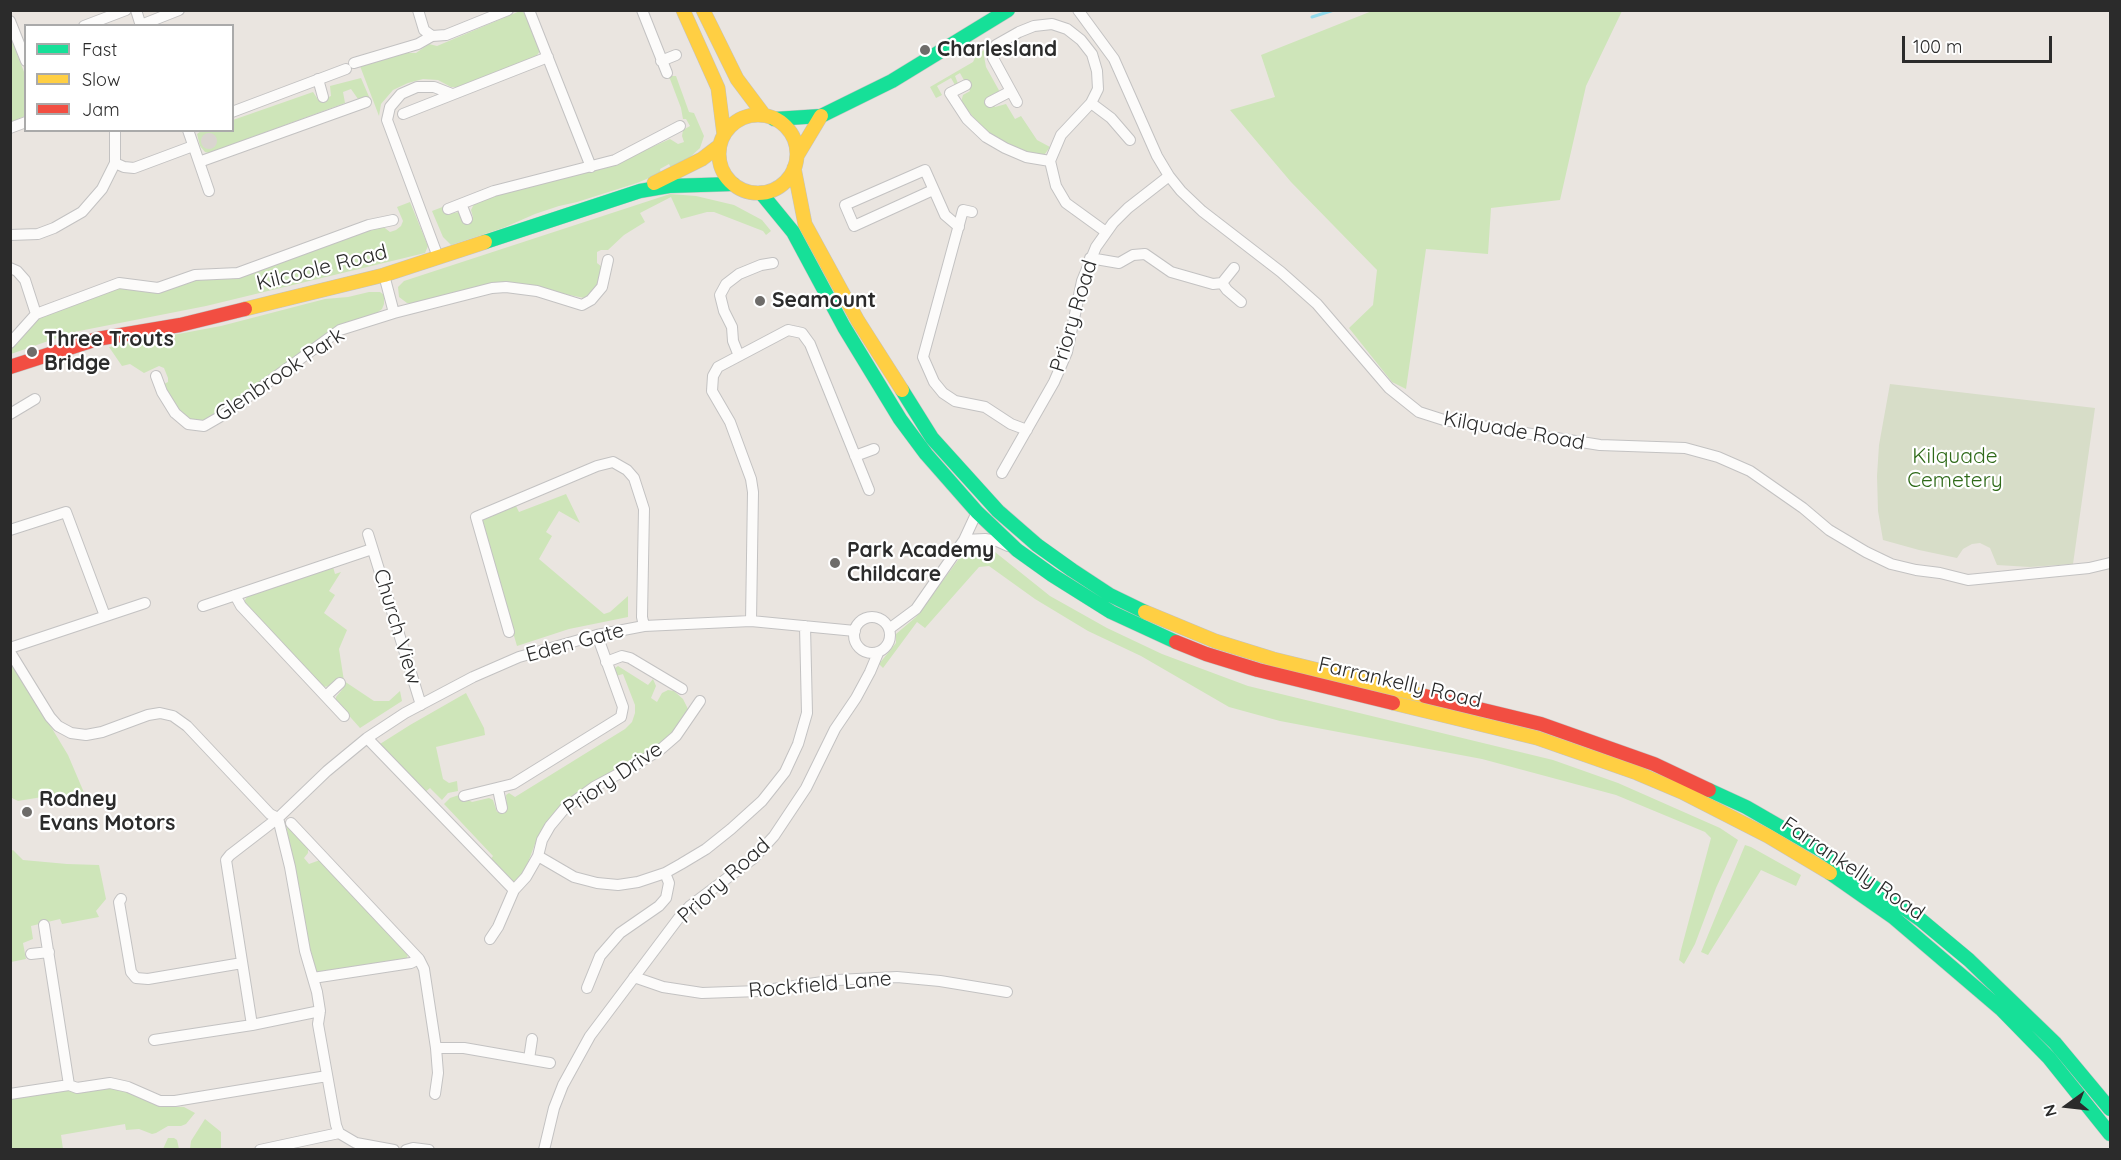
<!DOCTYPE html>
<style>
body{margin:0}
#map{position:relative;width:2121px;height:1160px;overflow:hidden;background:#eae5e0;font-family:Quicksand,sans-serif}
canvas{display:block}
.frame{position:absolute;inset:0;border:12px solid #2b2b2b;pointer-events:none}
.legend{position:absolute;left:24px;top:24px;width:210px;height:108px;box-sizing:border-box;background:#fff;border:2px solid #aaa;margin:0;padding:8px 10px;list-style:none;font-size:18px;color:#2b2b2b}
.legend li{display:flex;align-items:center;gap:12px;height:30px}
.legend b{width:30px;border:2px solid #aaa}
.north{position:absolute;left:2037px;top:1076px;width:60px;height:60px;-webkit-text-stroke:4px #fff;paint-order:stroke;rotate:255deg;font-size:16px;font-weight:700;line-height:24px;text-align:center;color:#2b2b2b}
.north::after{content:'';display:block;margin:auto;width:21px;height:27px;background:#2b2b2b;clip-path:polygon(50% 0,100% 100%,50% 72%,0 100%)}
.scale{position:absolute;left:1902px;top:36px;width:150px;height:27px;box-sizing:border-box;border:3px solid #2b2b2b;border-top:0;padding-left:8px;font-size:18px;line-height:21px;white-space:nowrap;color:#2b2b2b;-webkit-text-stroke:4px #fff;paint-order:stroke}
</style>
<div id="map">
<canvas width="2121" height="1160"></canvas>
<div class="frame"></div>
<ul class="legend">
<li><b style="height:8px;background:#16e098"></b>Fast</li>
<li><b style="height:8px;background:#ffcf43"></b>Slow</li>
<li><b style="height:8px;background:#f24e42"></b>Jam</li>
</ul>
<div class="north">N</div>
<div class="scale">100 m</div>
</div>
<script>
const g = document.querySelector('canvas').getContext('2d');
g.lineJoin = 'round';
function paint(path, color) { g.fillStyle = color; g.fill(path, 'evenodd'); }
const shape = rows => new Path2D(rows.map(r => 'M' + r).join(''));
function stroke(path, color, width, dash) { g.strokeStyle = color; g.lineWidth = width; g.lineCap = dash ? 'butt' : 'round'; g.setLineDash(dash || []); g.stroke(path); }
function write(font, color, halo, rows, align = 'center') {
  g.font = font + ' Quicksand,sans-serif'; g.lineWidth = 4.5; g.setLineDash([]); g.textBaseline = 'middle'; g.strokeStyle = halo; g.fillStyle = color; for (const [text, x, y, turn = 0] of rows) {
    g.save(); g.translate(x, y); g.rotate((+turn || 0) * Math.PI / 180); g.textAlign = isNaN(turn) ? turn : align; if (halo) g.strokeText(text, 0, 0); g.fillText(text, 0, 0); g.restore();
  }
}
paint(shape([
 [520,11,527,14,541,49,536,57,459,87,451,87,438,80,423,79,408,83,393,90,381,104,379,116,360,66,399,53,416,53,429,44,437,46],
 [1372,11,1622,11,1586,86,1560,200,1491,208,1488,254,1426,249,1406,389,1392,382,1349,328,1373,305,1377,270,1291,182,1230,110,1275,97,1261,55],
 [10,36,26,77,25,116,11,122],
 [986,49,984,56,986,67,1001,94,991,99,995,107,1006,104,1015,119,1021,116,1037,140,1050,147,1042,158,1009,145,989,133,974,118,961,102,963,95,970,91,960,73,955,76,959,86,955,85,951,78,937,86,942,95,936,98,930,87,973,62,977,54],
 [665,76,676,76,689,112,694,113,704,136,700,148,688,159,671,168,669,164,660,169,661,173,637,183,577,202,559,206,535,214,503,228,451,245,443,237,432,211,445,206,448,214,459,212,467,220,473,217,471,210,474,204,485,198,616,163,670,139,678,144,684,142,682,136,683,130,690,126,686,119,683,119,681,108,670,79],
 [361,78,370,99,358,99,351,89,343,92,345,103,209,153,205,152,200,146,197,134,201,131,232,130,233,120,313,92,319,101,331,96,330,86],
 [670,194,696,196,734,205,762,220,771,231,766,235,763,231,714,212,707,212,681,219,671,197,640,213,645,222,624,235,608,250,601,250,597,252,597,263,602,267,598,284,590,294,584,298,506,282,413,304,413,303,407,303,399,297,398,287,404,281],
 [410,202,428,246,425,253,206,306,74,332,11,354,11,346,33,322,46,313,120,285,161,290,195,277,247,274,381,225,390,232,396,230,401,226,403,221,397,207],
 [369,292,380,292,384,295,384,304,382,309,378,312,378,315,356,321,204,423,184,418,165,389,164,384,168,382,168,378,164,368,159,366,144,373,130,364,122,366,109,347,221,326,325,299,348,297],
 [566,494,580,523,559,511,546,532,552,536,539,559,604,614,610,612,628,596,628,617,569,629,517,646,481,524,482,520,516,506,519,512],
 [980,545,981,551,995,552,1050,596,1107,628,1162,654,1248,686,1553,760,1618,783,1720,828,1738,840,1716,888,1695,944,1684,964,1679,960,1681,950,1711,838,1705,832,1616,795,1482,759,1280,721,1229,707,1141,656,1088,631,1035,599,989,566,979,567,925,628,917,622,883,668,879,664,896,643,896,634,916,617,961,556,973,547],
 [333,567,335,574,341,572,329,591,335,595,324,613,347,630,339,649,344,681,374,701,389,701,400,691,402,701,360,728,336,701,336,697,345,686,339,680,331,686,323,687,244,602,248,595],
 [10,659,68,755,88,802,60,794,18,801,12,798],
 [618,666,648,685,653,679,656,686,651,698,657,702,662,693,668,690,674,691,683,699,689,711,684,721,659,746,583,790,542,832,535,844,524,873,516,882,511,883,488,862,493,856,444,804,450,798,459,795,472,802,489,798,493,800,497,812,507,811,506,795,509,793,515,797,625,729,632,722,635,713,635,705,623,674,616,676,615,668],
 [466,693,484,728,485,735,436,747,443,779,449,783,457,781,458,791,448,793,442,800,430,788,424,793,380,744,410,725],
 [288,824,308,848,308,853,304,858,309,864,320,860,408,954,407,958,317,973,313,970,286,825],
 [1745,845,1751,847,1801,875,1796,886,1761,870,1708,955,1701,952],
 [13,850,23,860,67,864,99,865,106,899,96,911,99,917,62,924,60,919,31,926,33,939,23,943,26,959,11,962,11,851],
 [113,1085,151,1103,163,1106,184,1107,195,1113,186,1124,181,1126,168,1126,156,1133,152,1134,139,1129,126,1130,125,1124,61,1135,63,1149,11,1150,11,1098,66,1089],
 [205,1119,221,1132,221,1149,190,1149,191,1141],
 [168,1138,174,1138,177,1140,179,1149,163,1149]
]), '#cee5b9');
paint(shape([
 [1890,384,2095,408,2073,564,2030,567,1997,565,1990,548,1980,543,1972,544,1963,549,1957,558,1919,550,1883,540,1878,511,1877,476,1879,445]
]), '#d7ddc8');
paint(shape([
 '201 141a8 8 0 1 1 16 0a8 8 0 1 1-16 0Z'
]), '#dad5d0');
stroke(shape([
 [1312,17,1334,10]
]), '#93dbec', 3);
const street = shape([
 [136,10,141,26],
 [418,10,424,30,432,36],
 [529,10,591,167],
 [642,10,667,73],
 [1078,10,1114,59,1157,156,1169,176,1181,191,1202,211,1281,272,1317,304,1389,388,1419,412,1444,420,1600,445,1685,448,1718,457,1750,471,1803,508,1829,530,1866,552,1891,564,1916,570,1940,573,1968,580,2089,568,2110,563],
 [10,21,26,61],
 [141,25,179,10],
 [84,26,126,10],
 [661,61,676,55],
 [354,63,418,44,432,36,446,35,508,10],
 [318,79,323,97],
 [966,85,950,93,967,119,986,137,1005,148,1026,157,1050,161],
 [990,102,1011,91],
 [1017,102,993,58,993,51,996,45,1019,32,1034,26,1052,24,1067,29,1081,40,1092,54,1097,71,1098,89,1091,103,1061,135,1050,161,1056,186,1066,203,1106,232],
 [1091,103,1111,118,1130,140],
 [232,112,346,69],
 [403,114,548,57],
 [10,128,26,122],
 [115,130,115,163,124,167,134,168,193,146],
 [188,130,209,191],
 [199,162,366,102],
 [933,190,854,226,845,205,925,170,945,215,959,227],
 [462,206,467,219],
 [448,209,494,191,615,160,680,126],
 [972,212,963,210,923,357,934,382,943,393,955,401,985,407,1011,424,1027,430],
 [10,235,38,234,54,228,82,212,102,189,115,163],
 [438,257,387,120,390,107,401,94,417,87,434,87,452,94],
 [1090,258,1119,263,1133,255,1145,254,1171,272,1213,284,1222,283,1227,290,1241,302],
 [10,268,17,271,25,280,36,314],
 [384,275,394,313],
 [1222,283,1234,268],
 [10,343,36,314,119,283,158,288,195,275,238,273,369,225,393,220],
 [739,356,733,341,732,327,724,311,720,295,726,284,739,274,761,265,773,263],
 [156,376,162,392,175,413,188,424,204,426,223,415,340,330,394,313,492,288,506,287,537,291,582,305,591,300,602,287,608,260],
 [10,414,35,399],
 [855,456,874,449],
 [1002,473,1054,382,1067,352,1082,281,1096,247,1113,223,1128,208,1169,176],
 [10,530,66,512,105,616],
 [368,534,421,705],
 [964,540,985,539,997,541,1008,546],
 [235,595,241,606,344,716],
 [203,606,372,549],
 '854 635a18 18 0 1 1 36 0a18 18 0 1 1-36 0Z',
 [751,621,753,492,751,479,730,422,712,391,713,376,718,367,788,330,802,333,810,344,869,490],
 [889,629,916,609,964,540,977,512],
 [509,632,476,517,597,466,613,462,627,470,634,478,644,509,642,617,644,626],
 [10,648,145,603],
 [10,652,50,717,58,726,71,733,86,735,102,732,148,715,160,713,173,716,187,726,270,814,278,818,290,867,305,951,317,992,320,1011,318,1024,336,1125,339,1133,356,1143,394,1150],
 [606,662,622,656,630,658,682,689],
 [326,696,340,683],
 [367,738,514,890,526,877,538,856,542,840,550,826,565,808,594,787,637,764,661,749,676,736,700,701],
 [498,789,502,808],
 [464,796,513,784,621,717,623,707,597,635],
 [291,823,419,959,411,963,313,978],
 [538,856,574,877,597,883,618,885,638,882,665,873,681,864,706,849,731,829,762,801,785,772,798,744,807,713,805,626],
 [121,899,119,902,131,972,136,978,148,979,242,963],
 [44,925,69,1085],
 [490,939,498,927,514,890],
 [31,954,49,952],
 [419,959,424,969,436,1048,438,1073,435,1094],
 [634,977,663,987,702,993,759,991,837,980,897,977,940,981,1007,992],
 [587,988,600,956,620,933,659,906,666,898,669,883,665,873],
 [252,1025,226,860,230,855,278,818,327,771,367,738,405,713,473,677,519,657,597,635,644,626,751,621,855,631],
 [154,1040,252,1025,320,1011],
 [436,1048,464,1048,550,1063],
 [529,1059,532,1039],
 [10,1094,69,1085,77,1088,110,1083,128,1087,160,1101,175,1101,327,1076],
 [260,1150,339,1133],
 [406,1150,413,1148,429,1150],
 [544,1150,554,1108,563,1085,590,1036,678,919,690,906,754,858,774,836,806,788,835,729,856,698,870,672,878,653]
]);
const fast = shape([
 [774,119,821,116,892,81,1008,10],
 [761,193,793,232,844,327,900,419,926,454,977,512,1017,550,1052,575,1111,612,1176,642],
 [485,242,640,191,669,186,733,184],
 [902,390,932,438,998,511,1037,545,1072,570,1110,595,1145,612],
 [1709,790,1746,807,1824,852,1921,920,1969,960,2055,1043,2110,1109],
 [1830,873,1893,917,2002,1010,2049,1058,2110,1134]
]);
const slow = shape([
 [683,10,718,88,724,135],
 [703,10,737,79,764,115],
 '719 154a39 39 0 1 1 78 0a39 39 0 1 1-78 0Z',
 [797,156,821,116],
 [794,168,805,224,858,321,902,390],
 [654,183,702,159,719,146],
 [245,309,384,275,485,242],
 [1145,612,1215,641,1273,659,1425,696],
 [1393,703,1537,738,1637,773,1682,792,1768,836,1830,873]
]);
const jam = shape([
 [10,367,97,339,180,325,245,309],
 [1176,642,1206,654,1258,670,1393,703],
 [1425,696,1541,724,1654,764,1709,790]
]);
stroke(street, '#c3c2c2', 12);
stroke(fast, '#c3c2c2', 15);
stroke(slow, '#c3c2c2', 15);
stroke(jam, '#c3c2c2', 15);
stroke(street, '#fcfbfa', 10);
stroke(fast, '#16e098', 14);
stroke(slow, '#ffcf43', 14);
stroke(jam, '#f24e42', 14);
for (const [x, y, r, color] of [
 [925,50,6,"#6e6c6a"],
 [760,301,6,"#6e6c6a"],
 [32,352,6,"#6e6c6a"],
 [835,563,6,"#6e6c6a"],
 [27,812,6,"#6e6c6a"]
]) { const dot = new Path2D(); dot.arc(x, y, r, 0, 2 * Math.PI); g.fillStyle = color; g.fill(dot); stroke(dot, '#fff', 2); }
write('bold 21px', '#2b2b2b', '#fff', [
 ["Charlesland",937,50],
 ["Seamount",772,301],
 ["Three Trouts",44,340],
 ["Bridge",44,364],
 ["Park Academy",847,551],
 ["Childcare",847,575],
 ["Rodney",39,800],
 ["Evans Motors",39,824]
], 'left');
write('21px', '#2b2b2b', '#fff', [
 ["Kilcoole Road",322,268,-14],
 ["Priory Road",1074,316,-73],
 ["Glenbrook Park",280,375,-34],
 ["Kilquade Road",1514,431,10],
 ["Church View",397,627,73],
 ["Eden Gate",575,643,-15],
 ["Farrankelly Road",1400,683,13],
 ["Priory Drive",613,779,-34],
 ["Farrankelly Road",1853,869,34],
 ["Priory Road",724,881,-42],
 ["Rockfield Lane",820,985,-5]
]);
write('21px', '#2f6a19', '#fff', [
 ["Kilquade",1955,457],
 ["Cemetery",1955,481]
]);
</script>
